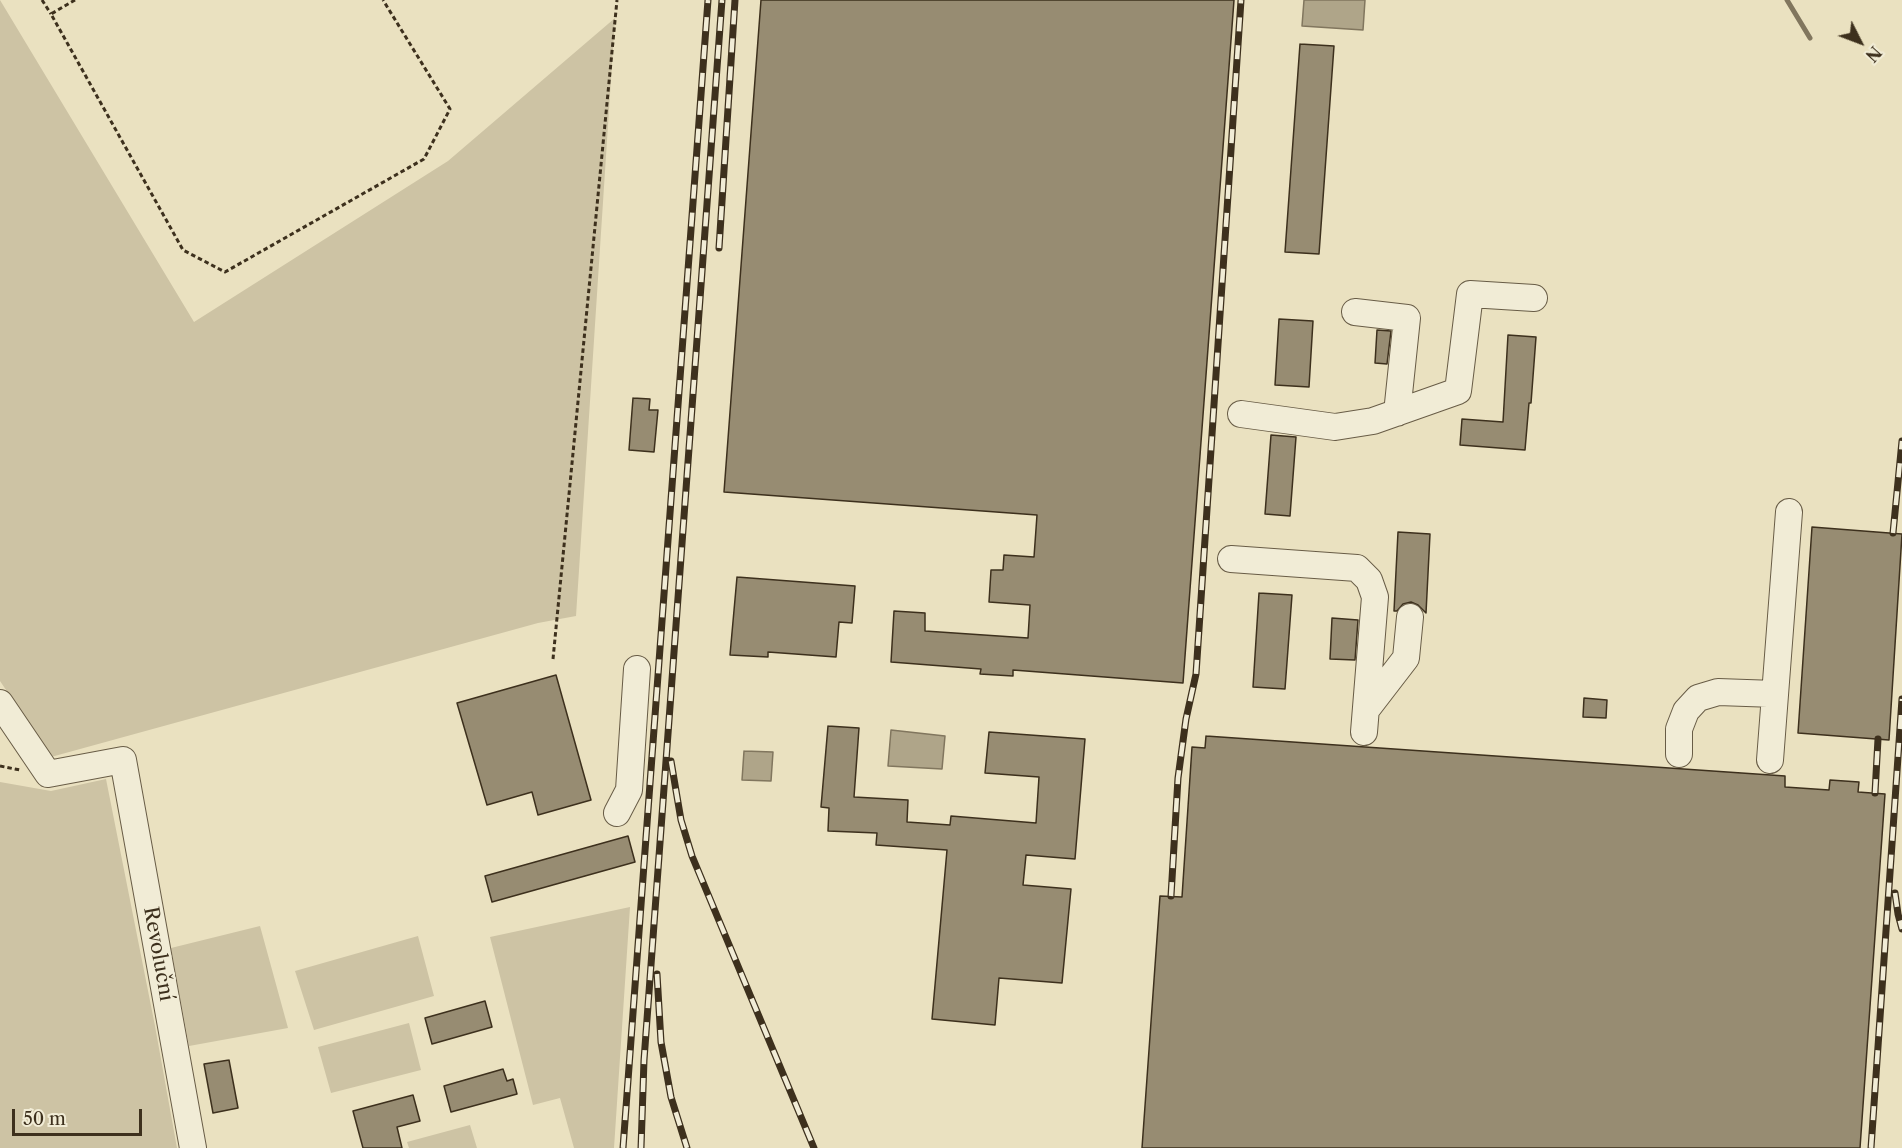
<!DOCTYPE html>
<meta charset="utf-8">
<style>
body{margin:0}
#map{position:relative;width:1902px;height:1148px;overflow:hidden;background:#eae1c0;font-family:"Libre Caslon Text",serif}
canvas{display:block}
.north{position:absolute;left:1830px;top:12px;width:60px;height:60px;-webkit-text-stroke:4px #f1ecd6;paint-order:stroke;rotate:132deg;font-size:16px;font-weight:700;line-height:24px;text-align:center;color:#3d301d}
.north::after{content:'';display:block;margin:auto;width:21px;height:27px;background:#3d301d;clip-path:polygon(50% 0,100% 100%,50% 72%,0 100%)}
.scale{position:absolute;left:12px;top:1109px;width:130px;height:27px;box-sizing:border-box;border:3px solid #3d301d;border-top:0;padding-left:8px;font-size:18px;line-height:21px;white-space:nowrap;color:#3d301d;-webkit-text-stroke:4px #f1ecd6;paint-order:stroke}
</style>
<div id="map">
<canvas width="1902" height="1148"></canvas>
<div class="north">N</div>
<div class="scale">50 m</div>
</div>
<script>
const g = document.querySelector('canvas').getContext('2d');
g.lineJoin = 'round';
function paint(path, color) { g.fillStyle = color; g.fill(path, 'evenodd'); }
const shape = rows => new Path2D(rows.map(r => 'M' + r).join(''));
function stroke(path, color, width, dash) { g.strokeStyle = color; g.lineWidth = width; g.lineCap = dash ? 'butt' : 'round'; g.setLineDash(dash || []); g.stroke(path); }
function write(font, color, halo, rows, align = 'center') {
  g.font = font + ' "Libre Caslon Text",serif'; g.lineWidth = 4.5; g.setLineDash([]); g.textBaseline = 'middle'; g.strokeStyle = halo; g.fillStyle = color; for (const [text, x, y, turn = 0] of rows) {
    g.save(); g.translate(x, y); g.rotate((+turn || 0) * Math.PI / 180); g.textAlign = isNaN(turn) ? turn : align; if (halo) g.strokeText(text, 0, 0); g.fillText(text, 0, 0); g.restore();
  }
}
paint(shape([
 [0,0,194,322,448,161,615,18,576,616,538,623,51,757,0,681],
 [106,779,155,1026,177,1148,0,1148,0,782,51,791],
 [630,907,614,1148,574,1148,560,1098,533,1105,490,937],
 [260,926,288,1028,189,1046,171,948],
 [418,936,434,996,314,1030,295,971],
 [409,1023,421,1070,331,1093,318,1047],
 [470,1125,477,1148,409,1148,407,1142]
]), '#cdc3a4');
const water = shape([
 [1304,0,1365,0,1363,30,1302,26,1304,0],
 [891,730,945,736,942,769,888,766,891,730],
 [744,751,773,752,771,781,742,780,744,751]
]);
paint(water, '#afa589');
stroke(water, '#81765e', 1.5);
stroke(shape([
 [1787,0,1810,38]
]), '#81765e', 5);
const building = shape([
 [761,0,1234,0,1183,683,1013,670,1013,676,980,674,981,669,891,662,894,611,925,613,925,631,1028,638,1030,605,989,602,991,570,1003,570,1004,555,1034,557,1037,515,724,492,761,0],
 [1300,44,1334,46,1319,254,1285,252,1300,44],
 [1279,319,1313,321,1309,387,1275,385,1279,319],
 [1377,330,1391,331,1387,364,1375,363,1377,330],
 [1508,335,1536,337,1531,403,1529,403,1525,450,1460,445,1462,419,1503,422,1508,335],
 [633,398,650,399,649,410,658,410,654,452,629,450,633,398],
 [1271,435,1296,437,1290,516,1265,514,1271,435],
 [1812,527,1902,534,1889,740,1798,733,1812,527],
 [1398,532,1430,534,1426,613,1418,605,1411,602,1403,604,1397,611,1394,611,1398,532],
 [737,577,855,586,852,623,839,622,836,657,768,652,768,657,730,655,737,577],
 [1259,593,1292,595,1285,689,1253,687,1259,593],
 [1332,618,1358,620,1355,660,1330,659,1332,618],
 [556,675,591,800,538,815,532,792,487,805,457,703,556,675],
 [1584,698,1607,700,1606,718,1583,717,1584,698],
 [828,726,859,728,854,797,908,800,907,822,950,825,951,816,1036,823,1039,777,985,773,989,732,1085,739,1075,859,1026,855,1023,885,1071,889,1062,983,999,978,995,1025,932,1019,947,850,876,845,877,833,828,831,829,808,821,807,828,726],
 [1206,736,1785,776,1785,787,1829,790,1830,780,1859,782,1858,792,1885,794,1860,1148,1142,1148,1160,896,1182,897,1192,747,1205,748,1206,736],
 [628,836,635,862,492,902,485,876,628,836],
 [485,1001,492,1027,432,1044,425,1018,485,1001],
 [229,1060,238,1108,213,1113,204,1064,229,1060],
 [503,1069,507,1081,513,1079,517,1094,451,1112,444,1086,503,1069],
 [413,1095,420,1121,397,1127,402,1148,363,1148,353,1111,413,1095]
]);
paint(building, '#978c72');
stroke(building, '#3d301d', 1.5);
const minor = shape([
 [1355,312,1407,318,1397,413],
 [1241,414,1335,427,1373,421,1458,391,1470,294,1534,298],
 [1231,559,1357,568,1369,580,1375,597,1364,732],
 [0,703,48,774,123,760,193,1148],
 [1366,710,1406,658,1410,617],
 [1679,754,1679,729,1686,711,1698,698,1718,692,1775,694],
 [1770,760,1789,512],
 [617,813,629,790,637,669]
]);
stroke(minor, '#685c46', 28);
stroke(shape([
 [42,0,51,14],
 [75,0,51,14,183,250,225,272,424,159,450,109,383,0],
 [553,659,617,0],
 [0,766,20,770]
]), '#3d301d', 3, [4.5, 3]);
stroke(minor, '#f1ecd6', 26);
const rail = shape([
 [719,248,735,0],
 [1893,533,1902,441],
 [671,761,681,820,692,856,814,1148],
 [1875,793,1878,739],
 [1895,893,1898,914,1902,929],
 [1171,896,1178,778,1186,719,1196,674,1241,0],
 [657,974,661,1042,671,1097,687,1148],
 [623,1148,708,0],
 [641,1148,644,1060,722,0],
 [1871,1148,1902,699]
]);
stroke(rail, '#3d301d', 7);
stroke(rail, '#f1ecd6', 4.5, [14]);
write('20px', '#3d301d', '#f1ecd6', [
 ["Revoluční",158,954,80]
]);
</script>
